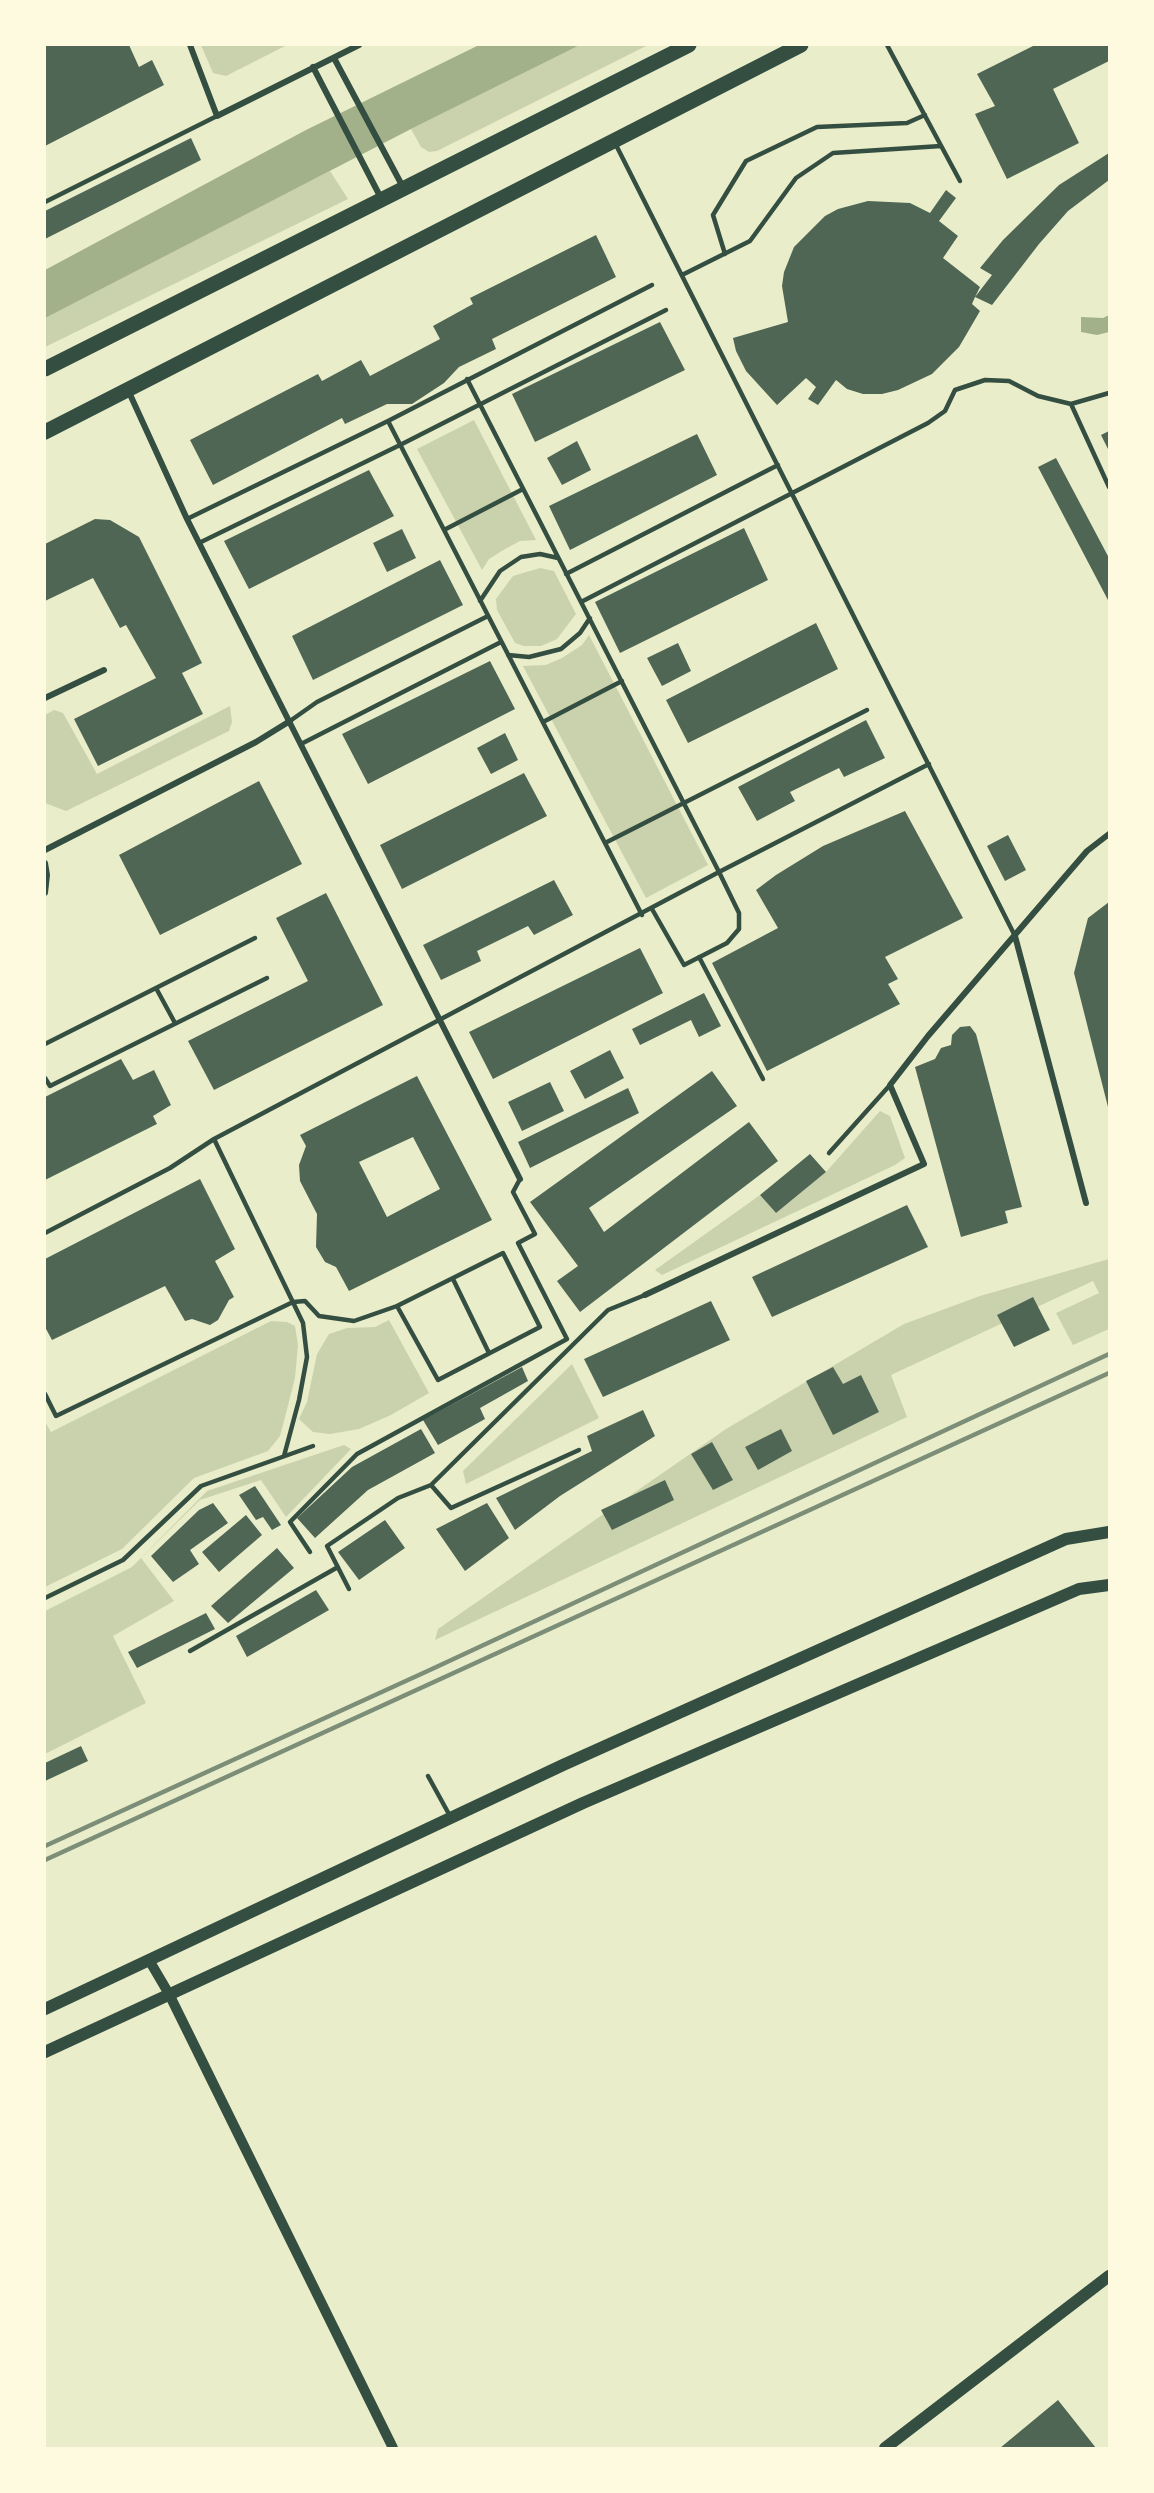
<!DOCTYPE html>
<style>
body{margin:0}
#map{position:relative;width:1154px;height:2493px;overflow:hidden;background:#e9edc9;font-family:"Exo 2",sans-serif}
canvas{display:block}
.frame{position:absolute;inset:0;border:46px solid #fefae0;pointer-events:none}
</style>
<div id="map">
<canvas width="1154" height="2493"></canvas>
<div class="frame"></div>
</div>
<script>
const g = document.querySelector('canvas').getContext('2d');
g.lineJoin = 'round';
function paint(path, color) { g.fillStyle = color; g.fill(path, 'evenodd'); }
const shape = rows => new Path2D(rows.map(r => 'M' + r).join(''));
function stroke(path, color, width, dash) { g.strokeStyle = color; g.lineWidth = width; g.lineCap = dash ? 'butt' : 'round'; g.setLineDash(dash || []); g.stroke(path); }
paint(shape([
 [201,45,287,45,226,76,213,73],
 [580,45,648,45,437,151,429,152,421,147,411,129],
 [330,171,348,199,45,347,45,314],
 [474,420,536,540,520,541,505,549,489,559,482,570,417,449],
 [540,568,554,571,576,614,557,639,541,646,524,646,515,643,497,610,496,599,513,576],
 [589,635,708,865,646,898,523,666,546,665,562,658,582,645],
 [230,706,232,722,229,731,66,811,45,803,45,715,54,710,63,713,97,774],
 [880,1111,890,1116,905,1158,895,1165,662,1275,655,1270,760,1195,776,1213,826,1172],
 [1109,1259,1109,1329,1073,1345,1056,1313,1099,1293,1093,1281,891,1375,907,1417,435,1640,438,1629,726,1429,904,1324,980,1296],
 [389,1320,429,1393,391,1415,359,1429,330,1434,313,1432,299,1419,307,1402,317,1354,329,1334,347,1328,375,1327],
 [271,1321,287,1322,295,1326,298,1345,295,1378,284,1421,280,1436,268,1451,194,1478,122,1549,45,1587,45,1422,51,1432],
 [572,1364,599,1418,466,1484,463,1471],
 [344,1445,351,1449,286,1517,261,1480,200,1500,141,1558,174,1601,113,1636,146,1703,45,1754,45,1611,132,1567,207,1491]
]), '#cad2ad');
paint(shape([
 [479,45,580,45,411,129,45,318,45,270,306,130],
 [1109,315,1109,332,1097,335,1081,332,1081,317,1103,318]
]), '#a3b18a');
paint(shape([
 [45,45,129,45,139,67,152,60,164,85,45,146],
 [1035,45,1109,45,1109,61,1053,89,1079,143,1007,179,975,114,995,106,977,74],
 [191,138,201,160,45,239,45,211],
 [1109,153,1109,180,1068,211,1039,244,992,305,975,297,972,304,980,311,959,347,932,374,898,390,882,394,863,394,847,389,836,380,818,405,808,399,816,387,806,378,777,405,746,371,736,351,733,338,788,322,782,286,784,272,794,247,825,216,838,209,868,201,910,203,930,213,946,190,956,198,939,221,958,236,943,258,980,287,975,297,992,275,980,268,1003,240,1059,185],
 [596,235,616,277,492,339,496,349,459,367,444,383,412,404,387,404,345,424,342,418,213,485,190,440,318,374,322,381,361,360,370,376,440,339,433,326,473,304,470,298],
 [660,322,685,370,535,442,512,394],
 [1109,431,1109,451,1101,435],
 [697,434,717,475,570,550,549,506],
 [577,441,591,470,562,485,547,458],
 [1056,458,1109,558,1109,602,1038,467],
 [369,470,394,516,249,589,224,541],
 [95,519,110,520,139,537,202,663,182,673,203,714,98,766,74,719,156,678,126,625,120,628,93,578,45,601,45,544],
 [744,528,768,580,620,653,595,602],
 [402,529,416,558,387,572,373,543],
 [440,560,463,605,313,680,292,636],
 [816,623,838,669,688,743,666,700],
 [678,643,691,671,662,686,647,658],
 [490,661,515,709,368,784,342,734],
 [866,720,885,758,844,777,839,768,790,792,795,801,757,821,738,787],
 [505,733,518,760,491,774,477,748],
 [524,773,547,816,402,889,380,845],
 [259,781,302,864,160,935,119,855],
 [905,811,963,918,885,957,898,979,888,984,900,1004,767,1071,712,963,778,928,756,890,776,875,823,846],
 [1008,835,1026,870,1005,881,987,846],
 [554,880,573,915,534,935,528,926,477,951,481,961,441,980,423,945],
 [326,893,383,1005,214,1090,188,1041,308,981,276,918],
 [1109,902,1109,1107,1108,1107,1074,973,1088,918],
 [640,948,663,993,493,1079,469,1032],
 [704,993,721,1026,699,1037,691,1020,640,1045,632,1029],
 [970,1026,976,1034,1022,1207,1005,1211,1008,1223,961,1237,915,1067,935,1059,941,1048,951,1045,952,1035,960,1027],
 [610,1050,624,1078,585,1099,570,1071],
 [121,1059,133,1080,154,1070,171,1105,153,1116,157,1124,45,1180,45,1097],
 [712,1071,737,1106,589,1208,604,1232,749,1122,778,1161,580,1312,557,1281,578,1266,530,1202],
 [417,1076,492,1220,349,1291,336,1267,325,1262,316,1247,317,1214,300,1181,299,1165,306,1146,300,1135],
 [413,1137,440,1189,387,1217,359,1162],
 [550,1082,564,1111,522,1131,508,1102],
 [628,1088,639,1113,530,1168,518,1142],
 [810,1154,826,1172,776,1213,760,1195],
 [200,1179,235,1249,215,1261,234,1297,229,1300,218,1320,210,1325,192,1319,185,1321,165,1286,52,1340,45,1327,45,1259],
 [907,1205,928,1247,772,1317,752,1277],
 [1033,1297,1050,1330,1014,1347,997,1315],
 [711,1301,730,1340,603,1397,584,1359],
 [522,1367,528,1381,480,1408,485,1419,438,1445,423,1420],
 [833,1367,843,1384,861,1375,879,1412,833,1435,806,1381],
 [643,1410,655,1436,560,1496,515,1530,496,1498,592,1451,587,1436],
 [421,1429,435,1453,368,1490,315,1538,297,1518,352,1467],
 [781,1429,792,1451,758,1470,745,1447],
 [712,1442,733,1480,713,1490,691,1454],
 [665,1480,674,1500,612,1530,601,1510],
 [255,1486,281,1525,272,1530,263,1517,256,1520,239,1495],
 [213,1503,228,1523,190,1550,199,1564,173,1582,151,1556,199,1510],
 [487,1503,509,1538,465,1571,436,1529],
 [246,1515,262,1535,219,1572,202,1552],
 [385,1520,405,1548,359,1580,338,1552],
 [277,1548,294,1568,228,1623,211,1606],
 [316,1590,329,1610,247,1657,236,1636],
 [206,1613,215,1629,137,1668,128,1652],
 [81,1746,88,1761,45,1781,45,1763],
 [1058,2400,1096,2448,1000,2448]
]), '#4f6655');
stroke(shape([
 [887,45,960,181],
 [615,143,1015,936],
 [45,202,217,116],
 [725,254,713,215,746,161,817,127,907,123,925,115],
 [682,275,750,241,796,178,833,153,941,146],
 [467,379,719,872,739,913,739,929,727,943,684,965,652,909],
 [1071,404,1109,487],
 [388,421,642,915],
 [187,519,388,421,652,285],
 [444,530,523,489],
 [199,543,400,445,666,310],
 [566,574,778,465],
 [480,601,500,571,521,557,540,554,558,558],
 [581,602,928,423,945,411,955,390,985,380,1009,381,1038,396,1071,404,1109,393],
 [508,655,529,657,561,649,580,633,590,618],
 [290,721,317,702,488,616],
 [543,722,622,681],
 [301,744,501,642],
 [605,843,867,710],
 [699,957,763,1079],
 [156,988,175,1023],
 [45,1044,255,938],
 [45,1078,50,1086,267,978],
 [214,1139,303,1323,307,1357,299,1400,284,1456],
 [829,1153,890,1085],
 [45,1233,170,1168,214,1139,719,872,929,764],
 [453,1279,489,1353],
 [45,1394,56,1416,293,1302,305,1301,319,1316,354,1321,397,1306,503,1253,540,1327,438,1380,397,1306],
 [431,1485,451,1508,579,1450],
 [310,1552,290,1522,357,1454,567,1339,518,1243,535,1234,513,1192,520,1179],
 [349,1589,327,1546,398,1498,431,1485,608,1310,645,1295],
 [45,1598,123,1560,201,1486,313,1446],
 [190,1651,338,1567],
 [428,1776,450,1816]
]), '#344e41', 4.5);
stroke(shape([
 [190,45,217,116,359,45],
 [334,58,404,189],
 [313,67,382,200],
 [128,390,187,519,520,1179],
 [45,698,104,670],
 [45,850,256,742,290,721],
 [45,863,47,875,45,893],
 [1015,936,1086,1203],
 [645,1295,924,1164,890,1085,928,1036,1087,851,1109,834]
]), '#344e41', 6);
stroke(shape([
 [149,1960,169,1994,393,2448]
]), '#344e41', 10);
stroke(shape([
 [45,2009,563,1765,1066,1539,1109,1532],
 [45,2052,583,1803,1079,1589,1109,1585],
 [885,2448,1109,2276]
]), '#344e41', 12);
stroke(shape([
 [45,369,689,45],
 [45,432,801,45]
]), '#344e41', 15);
stroke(shape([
 [45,1846,432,1669,1109,1354],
 [45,1860,1109,1373]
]), '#7c8e77', 4.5);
</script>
